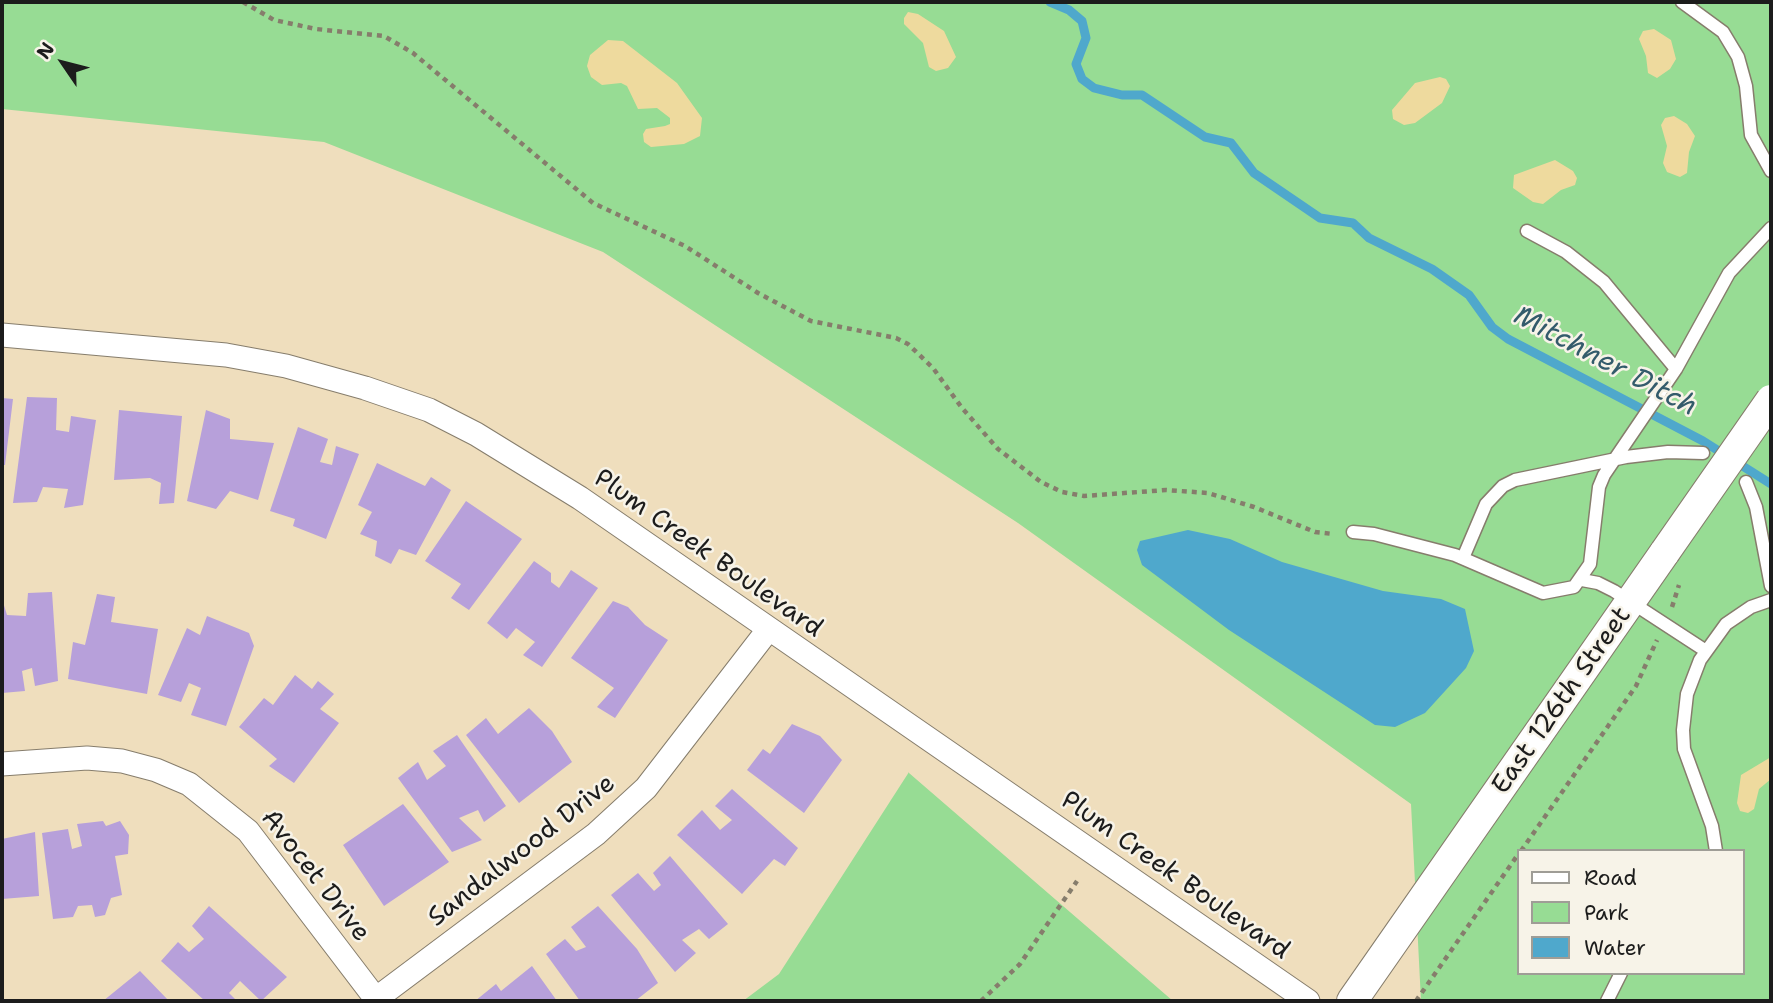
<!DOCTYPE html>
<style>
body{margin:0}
#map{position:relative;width:1773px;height:1003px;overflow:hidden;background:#efdebd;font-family:"Shantell Sans",sans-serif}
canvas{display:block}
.frame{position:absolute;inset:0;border:4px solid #1c1c1c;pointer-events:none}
.legend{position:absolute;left:1517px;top:849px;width:228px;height:126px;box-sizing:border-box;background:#f7f3e8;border:2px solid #9f9d96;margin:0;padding:9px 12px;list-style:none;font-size:21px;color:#1c1c1c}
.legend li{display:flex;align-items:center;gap:14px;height:35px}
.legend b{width:35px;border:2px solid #9f9d96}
.north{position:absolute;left:28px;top:28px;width:70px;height:70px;-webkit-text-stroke:5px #f7f3e8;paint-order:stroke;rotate:305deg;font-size:19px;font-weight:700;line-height:28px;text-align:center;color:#1c1c1c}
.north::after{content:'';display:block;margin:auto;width:24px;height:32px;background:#1c1c1c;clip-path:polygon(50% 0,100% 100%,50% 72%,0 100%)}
</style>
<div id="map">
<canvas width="1773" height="1003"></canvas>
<div class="frame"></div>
<ul class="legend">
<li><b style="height:9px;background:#fff"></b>Road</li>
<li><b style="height:19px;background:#97dc94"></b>Park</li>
<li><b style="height:19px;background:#4fa8cc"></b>Water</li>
</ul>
<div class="north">N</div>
</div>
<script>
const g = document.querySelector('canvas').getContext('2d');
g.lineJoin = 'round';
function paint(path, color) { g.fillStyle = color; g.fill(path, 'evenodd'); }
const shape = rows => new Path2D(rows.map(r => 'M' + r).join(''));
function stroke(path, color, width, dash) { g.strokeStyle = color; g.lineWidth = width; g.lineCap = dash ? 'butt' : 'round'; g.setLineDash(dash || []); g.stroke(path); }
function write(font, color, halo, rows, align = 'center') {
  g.font = font + ' "Shantell Sans",sans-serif'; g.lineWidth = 5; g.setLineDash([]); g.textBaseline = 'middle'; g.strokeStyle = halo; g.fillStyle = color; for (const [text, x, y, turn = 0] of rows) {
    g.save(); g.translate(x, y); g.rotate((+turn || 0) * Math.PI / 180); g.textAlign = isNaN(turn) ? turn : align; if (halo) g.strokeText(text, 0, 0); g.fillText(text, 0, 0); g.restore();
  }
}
paint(shape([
 [2,2,1771,2,1771,1001,1421,1001,1411,804,1018,523,603,252,324,142,2,109],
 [1519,851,1743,851,1743,973,1519,973],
 [909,772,909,773,1173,1001,743,1001,779,974]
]), '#97dc94');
paint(shape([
 [908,12,918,14,944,31,956,57,948,68,936,71,929,67,923,43,904,24,904,18],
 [1654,29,1671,40,1676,59,1670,69,1657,78,1648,73,1646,56,1639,39,1643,31],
 [608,40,623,41,677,83,702,118,700,136,684,144,651,147,644,142,643,134,646,129,665,126,670,124,670,118,657,108,638,109,627,86,621,83,602,85,591,77,587,66,590,55],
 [1440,77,1446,79,1450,86,1442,103,1415,123,1404,125,1393,119,1392,110,1415,83],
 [1674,116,1687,124,1695,136,1689,152,1687,173,1680,177,1667,172,1663,163,1667,146,1661,125,1665,118],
 [1555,160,1573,171,1577,178,1575,185,1561,190,1543,204,1533,202,1513,188,1514,175],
 [1771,757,1771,779,1759,789,1754,809,1748,813,1740,811,1737,803,1741,775]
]), '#eeda9e');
paint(shape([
 [1188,530,1230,539,1282,562,1383,591,1441,599,1465,609,1474,651,1466,668,1425,713,1395,727,1375,725,1229,630,1142,565,1137,550,1140,541]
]), '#4fa8cc');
stroke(shape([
 [1050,2,1069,10,1082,21,1086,38,1076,64,1082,79,1094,88,1122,95,1142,95,1205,137,1231,143,1254,173,1320,218,1353,223,1369,238,1432,269,1469,295,1492,327,1508,339,1703,441,1771,484]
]), '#4fa8cc', 9);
paint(shape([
 [27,397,57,398,56,430,69,432,71,416,96,420,83,505,64,508,68,489,43,487,37,502,13,503],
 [2,398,13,399,5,465,2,465],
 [119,410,182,416,174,503,159,504,161,483,150,478,114,480],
 [206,410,230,419,230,439,274,443,258,500,230,491,216,509,187,501],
 [298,427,328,439,320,462,332,465,336,446,359,454,326,539,293,526,295,519,270,511],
 [377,463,425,486,431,477,451,490,416,555,399,549,391,564,375,556,377,541,360,534,372,512,358,505],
 [466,501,522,539,469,610,451,598,461,584,425,561],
 [534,561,551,573,551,582,559,588,571,570,598,588,542,667,523,655,535,642,516,628,507,639,487,623],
 [52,592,58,681,35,686,32,668,22,671,25,691,2,693,2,599,7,615,26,616,28,593],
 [97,594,115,597,111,622,158,629,147,694,68,679,73,642,85,645],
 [613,601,628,607,645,625,668,640,615,718,597,707,614,688,571,658],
 [207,616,249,633,254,646,226,726,191,715,201,688,189,683,181,702,158,695,187,628,200,635],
 [295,675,312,689,318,681,334,694,320,709,339,723,294,783,269,766,277,759,239,727,264,698,273,705],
 [529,708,552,731,572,762,519,803,466,735,486,718,498,734],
 [792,724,820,736,842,760,804,813,747,770,763,749,770,754],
 [457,735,506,806,484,822,478,810,459,818,482,840,452,852,398,778,418,762,427,780,446,766,433,751],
 [732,789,798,848,785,866,774,859,742,894,677,835,702,810,720,830,732,820,715,806],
 [403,804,449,862,384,906,343,845],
 [103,821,106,826,120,821,129,835,128,854,115,856,122,895,111,898,105,915,95,917,92,905,78,906,73,917,53,919,42,833,68,829,72,849,82,846,77,824],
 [35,832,39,896,2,899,2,839],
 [670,856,728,924,709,939,699,929,682,940,696,953,675,972,611,895,638,873,654,891,661,885,653,873],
 [209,906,287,977,261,1001,240,981,229,993,237,1001,205,1001,161,961,178,942,189,952,204,939,192,926],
 [598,906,637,949,658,983,635,1001,580,1001,546,954,565,939,576,951,586,947,571,927],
 [532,966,557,1001,475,1001,496,984,501,991],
 [140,971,169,1001,103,1001]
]), '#b7a0da');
const service = shape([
 [1682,2,1723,32,1738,57,1746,86,1751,135,1771,171],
 [1527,231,1566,252,1604,282,1676,369],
 [1746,482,1756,507,1771,586],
 [1353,532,1374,534,1455,555,1543,593,1574,587,1590,564,1599,487,1604,475,1676,369,1729,273,1771,228],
 [1463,558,1486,504,1503,486,1515,480,1626,457,1668,452,1703,453],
 [1582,580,1598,583,1614,591,1706,651],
 [1716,851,1712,826,1684,749,1683,730,1687,694,1700,660,1726,624,1751,607,1771,600],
 [1607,1001,1621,973]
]);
const minor = shape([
 [2,335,226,355,286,366,365,388,429,410,476,434,580,498,1308,1001],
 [2,764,87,758,122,761,156,770,189,784,248,831,376,999],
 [373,1001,596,834,646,788,768,630]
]);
const tertiary = shape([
 [1352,1001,1665,552]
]);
stroke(service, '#867d6c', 15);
stroke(minor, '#867d6c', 25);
stroke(tertiary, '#867d6c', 32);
stroke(shape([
 [243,2,274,20,316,29,384,36,413,53,593,203,685,246,758,293,811,321,896,338,908,344,933,368,962,408,998,449,1041,482,1062,492,1084,496,1166,490,1208,493,1254,507,1315,532,1333,534],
 [1672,607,1679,585],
 [1521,851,1636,686,1657,640],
 [981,1001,1020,964,1077,881],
 [1416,1001,1519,853]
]), '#867d6c', 4.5, [5, 5]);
stroke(service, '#fff', 12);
stroke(minor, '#fff', 23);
stroke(tertiary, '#fff', 30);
const tertiaryBridge = shape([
 [1665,552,1771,400]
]);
stroke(tertiaryBridge, '#867d6c', 32, []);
stroke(tertiaryBridge, '#fff', 30);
write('26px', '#1c1c1c', '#f7f3e8', [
 ["Plum Creek Boulevard",708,554,35],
 ["East 126th Street",1562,701,-55],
 ["Sandalwood Drive",522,851,-38],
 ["Avocet Drive",315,876,52],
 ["Plum Creek Boulevard",1175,876,35]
]);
write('italic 28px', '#335b6b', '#f7f3e8', [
 ["Mitchner Ditch",1605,362,28]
]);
</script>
